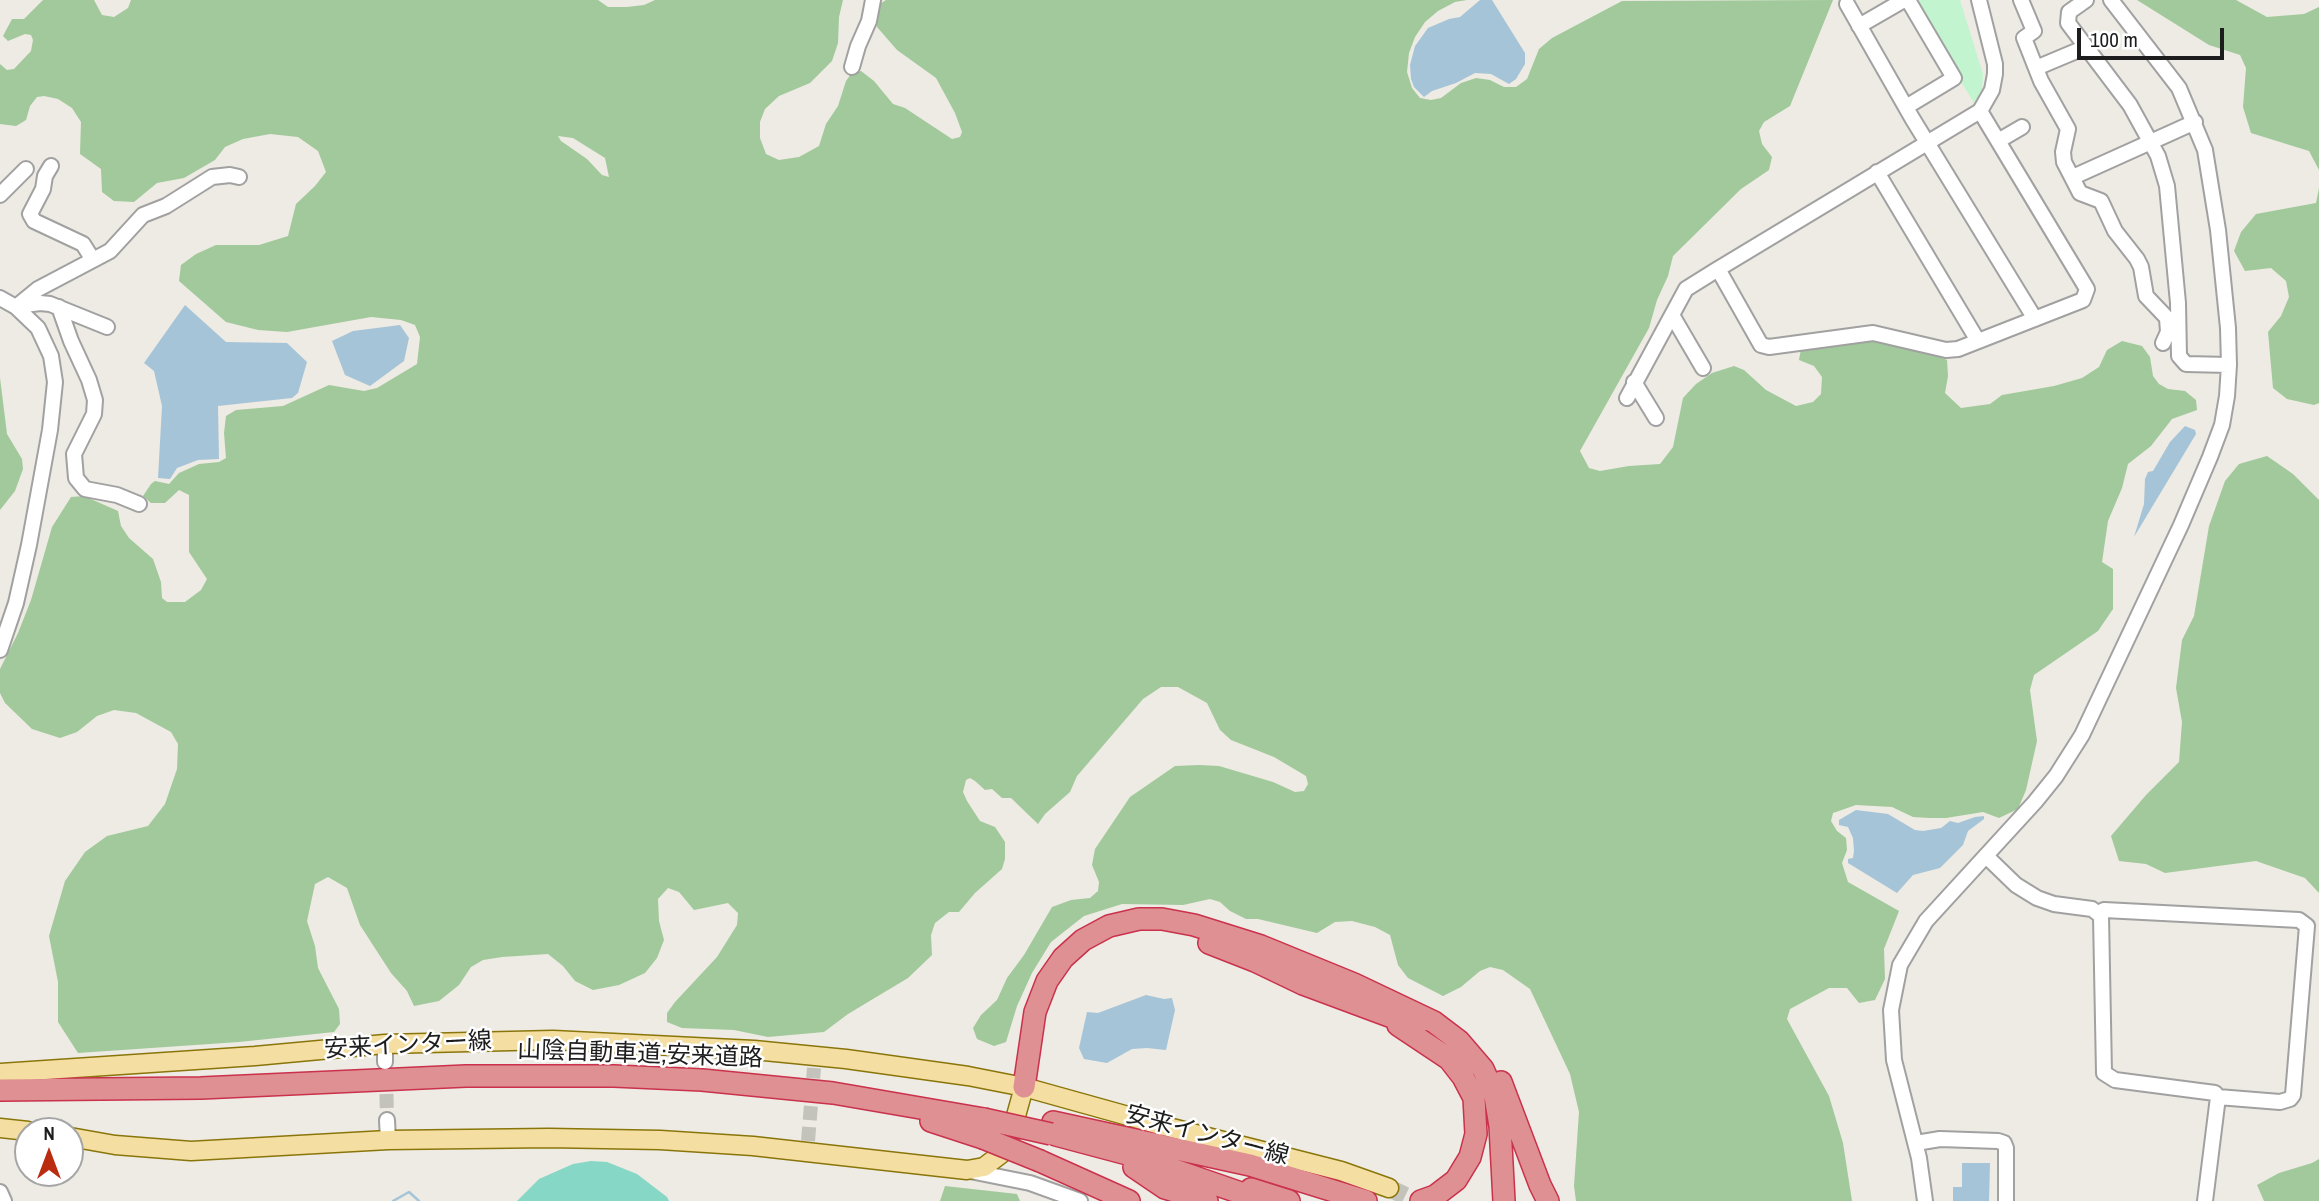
<!DOCTYPE html>
<meta charset="utf-8">
<style>
body{margin:0}
#map{position:relative;width:2319px;height:1201px;overflow:hidden;background:#edebe3;font-family:"Archivo Narrow",sans-serif}
canvas{display:block}
.north{position:absolute;left:14px;top:1117px;width:70px;height:70px;box-sizing:border-box;background:#fff;border:2px solid #a5a5a5;border-radius:50%;rotate:0deg;font-size:19px;font-weight:700;line-height:28px;text-align:center;color:#1d1d1d}
.north::after{content:'';display:block;margin:auto;width:24px;height:32px;background:#ba2b0f;clip-path:polygon(50% 0,100% 100%,50% 72%,0 100%)}
.scale{position:absolute;left:2077px;top:28px;width:147px;height:32px;box-sizing:border-box;border:4px solid #1d1d1d;border-top:0;padding-left:9px;font-size:21px;line-height:24px;white-space:nowrap;color:#1d1d1d;-webkit-text-stroke:5px #fff;paint-order:stroke}
</style>
<div id="map">
<canvas width="2319" height="1201"></canvas>
<div class="north">N</div>
<div class="scale">100 m</div>
</div>
<script>
const g = document.querySelector('canvas').getContext('2d');
g.lineJoin = 'round';
function paint(path, color) { g.fillStyle = color; g.fill(path, 'evenodd'); }
const shape = rows => new Path2D(rows.map(r => 'M' + r).join(''));
function stroke(path, color, width, dash) { g.strokeStyle = color; g.lineWidth = width; g.lineCap = dash ? 'butt' : 'round'; g.setLineDash(dash || []); g.stroke(path); }
function write(font, color, halo, rows, align = 'center') {
  g.font = font + ' "Archivo Narrow","Noto Sans JP",sans-serif'; g.lineWidth = 5; g.setLineDash([]); g.textBaseline = 'middle'; g.strokeStyle = halo; g.fillStyle = color; for (const [text, x, y, turn = 0] of rows) {
    g.save(); g.translate(x, y); g.rotate((+turn || 0) * Math.PI / 180); g.textAlign = isNaN(turn) ? turn : align; if (halo) g.strokeText(text, 0, 0); g.fillText(text, 0, 0); g.restore();
  }
}
paint(shape([
 [43,0,94,0,102,15,114,17,128,8,131,0,598,0,608,7,627,7,644,5,655,0,843,0,839,17,838,43,832,61,810,83,779,96,765,109,760,122,760,138,766,154,779,160,799,157,819,146,826,124,838,106,846,81,851,74,861,71,874,81,893,104,905,108,952,139,960,137,962,132,955,113,936,78,897,50,877,27,875,7,886,0,1467,0,1455,2,1438,11,1425,22,1415,37,1409,53,1407,72,1412,88,1420,98,1431,100,1441,98,1461,83,1476,78,1490,80,1504,87,1516,87,1527,79,1539,49,1552,38,1622,1,1833,0,1790,106,1764,122,1759,131,1762,144,1772,157,1769,170,1741,189,1673,256,1668,276,1657,300,1649,328,1580,451,1589,468,1600,471,1629,466,1660,464,1673,447,1683,398,1696,384,1712,373,1734,366,1744,370,1766,390,1796,406,1813,402,1821,394,1822,377,1814,366,1799,360,1801,349,1867,340,1881,340,1924,349,1947,360,1948,376,1945,393,1961,408,1990,404,2002,395,2054,386,2082,378,2099,367,2107,350,2122,341,2142,346,2150,357,2153,376,2159,384,2168,389,2185,391,2196,400,2197,410,2172,419,2151,446,2128,464,2122,488,2108,521,2102,562,2113,569,2113,609,2098,631,2034,675,2030,690,2037,741,2026,790,2018,809,1999,818,1983,812,1946,818,1930,818,1913,817,1892,807,1856,805,1833,813,1831,821,1837,831,1846,838,1847,850,1842,863,1848,882,1899,911,1884,949,1885,979,1875,1000,1859,1003,1847,988,1829,988,1790,1009,1787,1019,1829,1096,1843,1143,1852,1201,1576,1201,1574,1186,1579,1112,1570,1074,1530,989,1503,970,1490,967,1480,971,1461,987,1443,996,1408,978,1398,965,1390,935,1375,927,1352,921,1335,922,1317,933,1258,919,1246,919,1230,911,1220,902,1210,899,1183,905,1122,904,1084,916,1051,942,1032,973,1017,1006,1006,1042,994,1046,977,1039,973,1028,981,1015,997,1000,1007,978,1024,955,1052,907,1071,900,1090,898,1098,891,1099,882,1092,865,1095,849,1130,797,1175,766,1199,765,1219,766,1273,782,1295,792,1304,791,1308,784,1306,776,1274,757,1231,740,1220,730,1207,703,1178,687,1161,687,1143,699,1077,776,1070,792,1045,814,1038,824,1011,798,1002,798,992,789,985,790,975,781,970,778,966,780,963,792,967,801,980,821,995,827,1005,842,1005,859,1002,869,975,893,959,912,949,912,935,923,931,935,932,955,908,978,848,1014,824,1032,768,1037,734,1030,682,1028,667,1022,667,1013,675,1002,717,957,737,925,738,913,728,903,694,910,679,892,668,888,658,899,659,921,664,940,657,958,645,973,619,985,593,990,575,981,563,966,548,954,502,957,483,960,471,967,459,985,439,1001,414,1006,407,991,391,973,360,925,347,888,328,877,315,884,307,921,315,946,318,968,339,1009,340,1024,334,1032,239,1042,78,1053,58,1022,58,982,49,936,65,881,85,852,107,836,148,826,165,804,177,769,178,744,171,732,136,713,114,710,97,716,77,732,60,738,32,729,5,703,0,693,0,669,18,633,31,600,52,527,71,497,84,496,118,511,121,526,129,538,153,559,161,582,162,598,167,602,185,602,201,590,207,579,189,552,189,495,179,490,165,503,151,503,143,496,151,484,155,481,169,484,179,473,199,464,219,462,226,458,224,433,226,416,236,410,283,406,329,385,364,391,377,388,417,364,420,337,415,325,401,320,371,317,287,332,258,330,226,322,179,281,181,265,196,254,216,245,259,245,288,236,296,204,315,186,326,172,318,151,298,137,270,134,243,139,225,147,215,160,184,178,157,183,134,202,114,201,102,192,101,169,80,154,81,122,72,108,58,99,44,96,37,97,30,106,26,120,16,126,0,124,0,64,7,70,14,69,31,51,33,40,31,35,25,34,8,41,3,36,12,19,24,19],
 [558,136,573,138,605,158,609,177,602,175,587,159,561,141],
 [2137,0,2236,0,2267,17,2304,14,2319,7,2319,170,2309,151,2251,133,2243,107,2246,68,2240,55,2209,45],
 [2319,188,2319,403,2314,405,2287,399,2273,388,2268,332,2281,316,2289,297,2286,281,2271,268,2245,271,2234,251,2241,232,2256,214,2316,203],
 [0,378,7,434,22,459,23,469,15,491,0,510],
 [2267,456,2293,474,2319,500,2319,893,2305,878,2256,861,2165,873,2146,864,2119,861,2111,836,2146,795,2179,762,2182,722,2176,688,2182,640,2194,616,2209,526,2225,481,2239,464],
 [2319,1159,2319,1201,2264,1201,2257,1185,2279,1173,2312,1163],
 [945,1186,1017,1194,1020,1201,940,1201]
]), '#a1c99b');
paint(shape([
 [1911,0,1960,0,1983,74,1982,91,1974,103]
]), '#c2f5cf');
paint(shape([
 [591,1161,607,1162,637,1174,667,1197,669,1201,517,1201,539,1179,573,1164]
]), '#86d7c5');
paint(shape([
 [1480,0,1492,0,1525,53,1525,64,1516,79,1509,84,1491,74,1475,73,1456,83,1432,91,1424,97,1414,87,1411,79,1410,65,1415,46,1428,28,1449,19,1460,17],
 [185,305,226,342,287,343,307,362,298,393,292,398,218,406,219,459,198,460,177,468,170,479,158,478,162,406,154,371,144,363],
 [400,325,409,338,404,361,370,386,345,375,332,341,353,331],
 [2185,426,2195,430,2196,434,2134,537,2144,504,2145,479,2148,472,2153,471,2170,442],
 [1856,810,1888,814,1915,830,1923,831,1941,828,1950,821,1958,823,1975,817,1984,816,1984,819,1968,831,1963,845,1940,868,1913,875,1897,893,1848,863,1848,859,1853,858,1854,851,1853,838,1848,827,1839,825,1839,820],
 [1146,995,1164,999,1172,998,1175,1010,1166,1050,1147,1048,1132,1049,1107,1063,1084,1059,1079,1048,1087,1012,1098,1013],
 [1962,1163,1990,1163,1989,1201,1953,1201,1953,1187,1962,1187]
]), '#a6c4d8');
stroke(shape([
 [393,1201,409,1192,419,1201]
]), '#a6c4d8', 2.5);
stroke(shape([
 [386,1073,387,1120],
 [808,1141,814,1068]
]), '#c3c2bb', 14, [14, 7]);
stroke(shape([
 [1389,1188,1416,1201]
]), '#c3c2bb', 18, [18, 9]);
const minor = shape([
 [2021,0,2034,31,2024,38,2041,81,2068,129,2063,152,2064,162,2080,193,2101,201,2115,231,2137,259,2141,267,2146,296,2167,318,2168,332,2163,343],
 [2086,0,2069,12,2068,23,2130,105,2158,156,2167,186,2178,303,2179,356,2186,364,2229,365],
 [1847,4,1912,118,2035,319],
 [1859,26,1904,0],
 [852,67,858,46,869,21,873,0],
 [2036,68,2086,47],
 [1906,107,1954,78,1908,0],
 [1998,141,2022,127],
 [51,166,45,176,43,189,30,214,34,221,83,244,93,260],
 [1877,172,1978,341],
 [2073,177,2195,122],
 [0,195,26,169],
 [1718,269,1980,111,1992,90,1995,74,1995,64,1979,0],
 [0,298,16,307,38,328,51,356,55,382,50,430,29,545,16,603,0,650],
 [18,306,40,303,50,304,107,327],
 [16,307,38,289,110,251,143,215,166,206,212,177,230,175,239,177],
 [59,307,71,341,89,380,95,400,94,414,74,454,76,478,85,489,117,495,139,504],
 [1672,315,1703,368],
 [1634,382,1656,418],
 [1627,398,1686,289,1718,269,1761,345,1769,347,1873,333,1946,350,1958,349,2083,300,2087,289,1980,111],
 [1986,856,2016,885,2037,898,2054,904,2092,909,2101,916,2104,1073,2115,1080,2215,1093,2218,1097,2205,1201],
 [2098,913,2104,910,2299,920,2307,926,2293,1095,2290,1099,2280,1102,2218,1097],
 [385,1044,385,1062],
 [387,1120,388,1140],
 [1916,1143,1940,1139,1998,1141,2004,1143,2006,1148,2006,1201],
 [970,1171,1030,1183,1080,1201],
 [0,1192,4,1201],
 [1925,1201,1919,1158,1894,1060,1891,1010,1900,965,1926,921,2035,802,2056,776,2082,735,2181,525,2210,457,2222,425,2227,396,2229,365,2228,328,2218,230,2205,150,2179,88,2111,0]
]);
const major = shape([
 [0,1073,255,1056,385,1044,553,1040,754,1050,846,1059,968,1076,1024,1087,1164,1126,1341,1171,1389,1188],
 [0,1128,28,1131],
 [70,1137,115,1145,191,1151,388,1140,549,1138,660,1140,753,1146,967,1170,984,1167,1001,1154,1009,1141,1024,1087]
]);
const highway = shape([
 [1209,943,1255,961,1303,984,1416,1026],
 [1398,1025,1449,1059,1463,1077,1474,1098,1476,1134,1470,1157,1456,1180,1435,1196,1421,1201],
 [1501,1082,1540,1185,1548,1201],
 [1024,1087,1035,1012,1047,981,1063,958,1083,940,1109,926,1139,919,1162,919,1194,925,1261,946,1354,984,1434,1022,1459,1041,1483,1069,1495,1096,1500,1126,1504,1201],
 [0,1090,201,1088,466,1076,614,1076,702,1080,833,1093,984,1119],
 [931,1121,983,1138],
 [1053,1122,1250,1165,1366,1201],
 [1056,1135,1131,1155,1264,1201],
 [1040,1161,1129,1201],
 [1134,1167,1165,1188,1207,1201],
 [1251,1189,1289,1201]
]);
stroke(minor, '#a1a1a1', 18);
stroke(major, '#8a750b', 21);
stroke(highway, '#ca314c', 24);
stroke(minor, '#fff', 14);
stroke(major, '#f4dea1', 18);
stroke(highway, '#df9092', 21);
const highwayBridge = shape([
 [984,1119,1051,1134],
 [983,1138,1040,1161]
]);
stroke(highwayBridge, '#ca314c', 24, []);
stroke(highwayBridge, '#df9092', 21);
write('24px', '#1d1d1d', '#fff', [
 ["安来インター線",408,1046,-3],
 ["山陰自動車道;安来道路",640,1055,2],
 ["安来インター線",1207,1136,15]
]);
</script>
